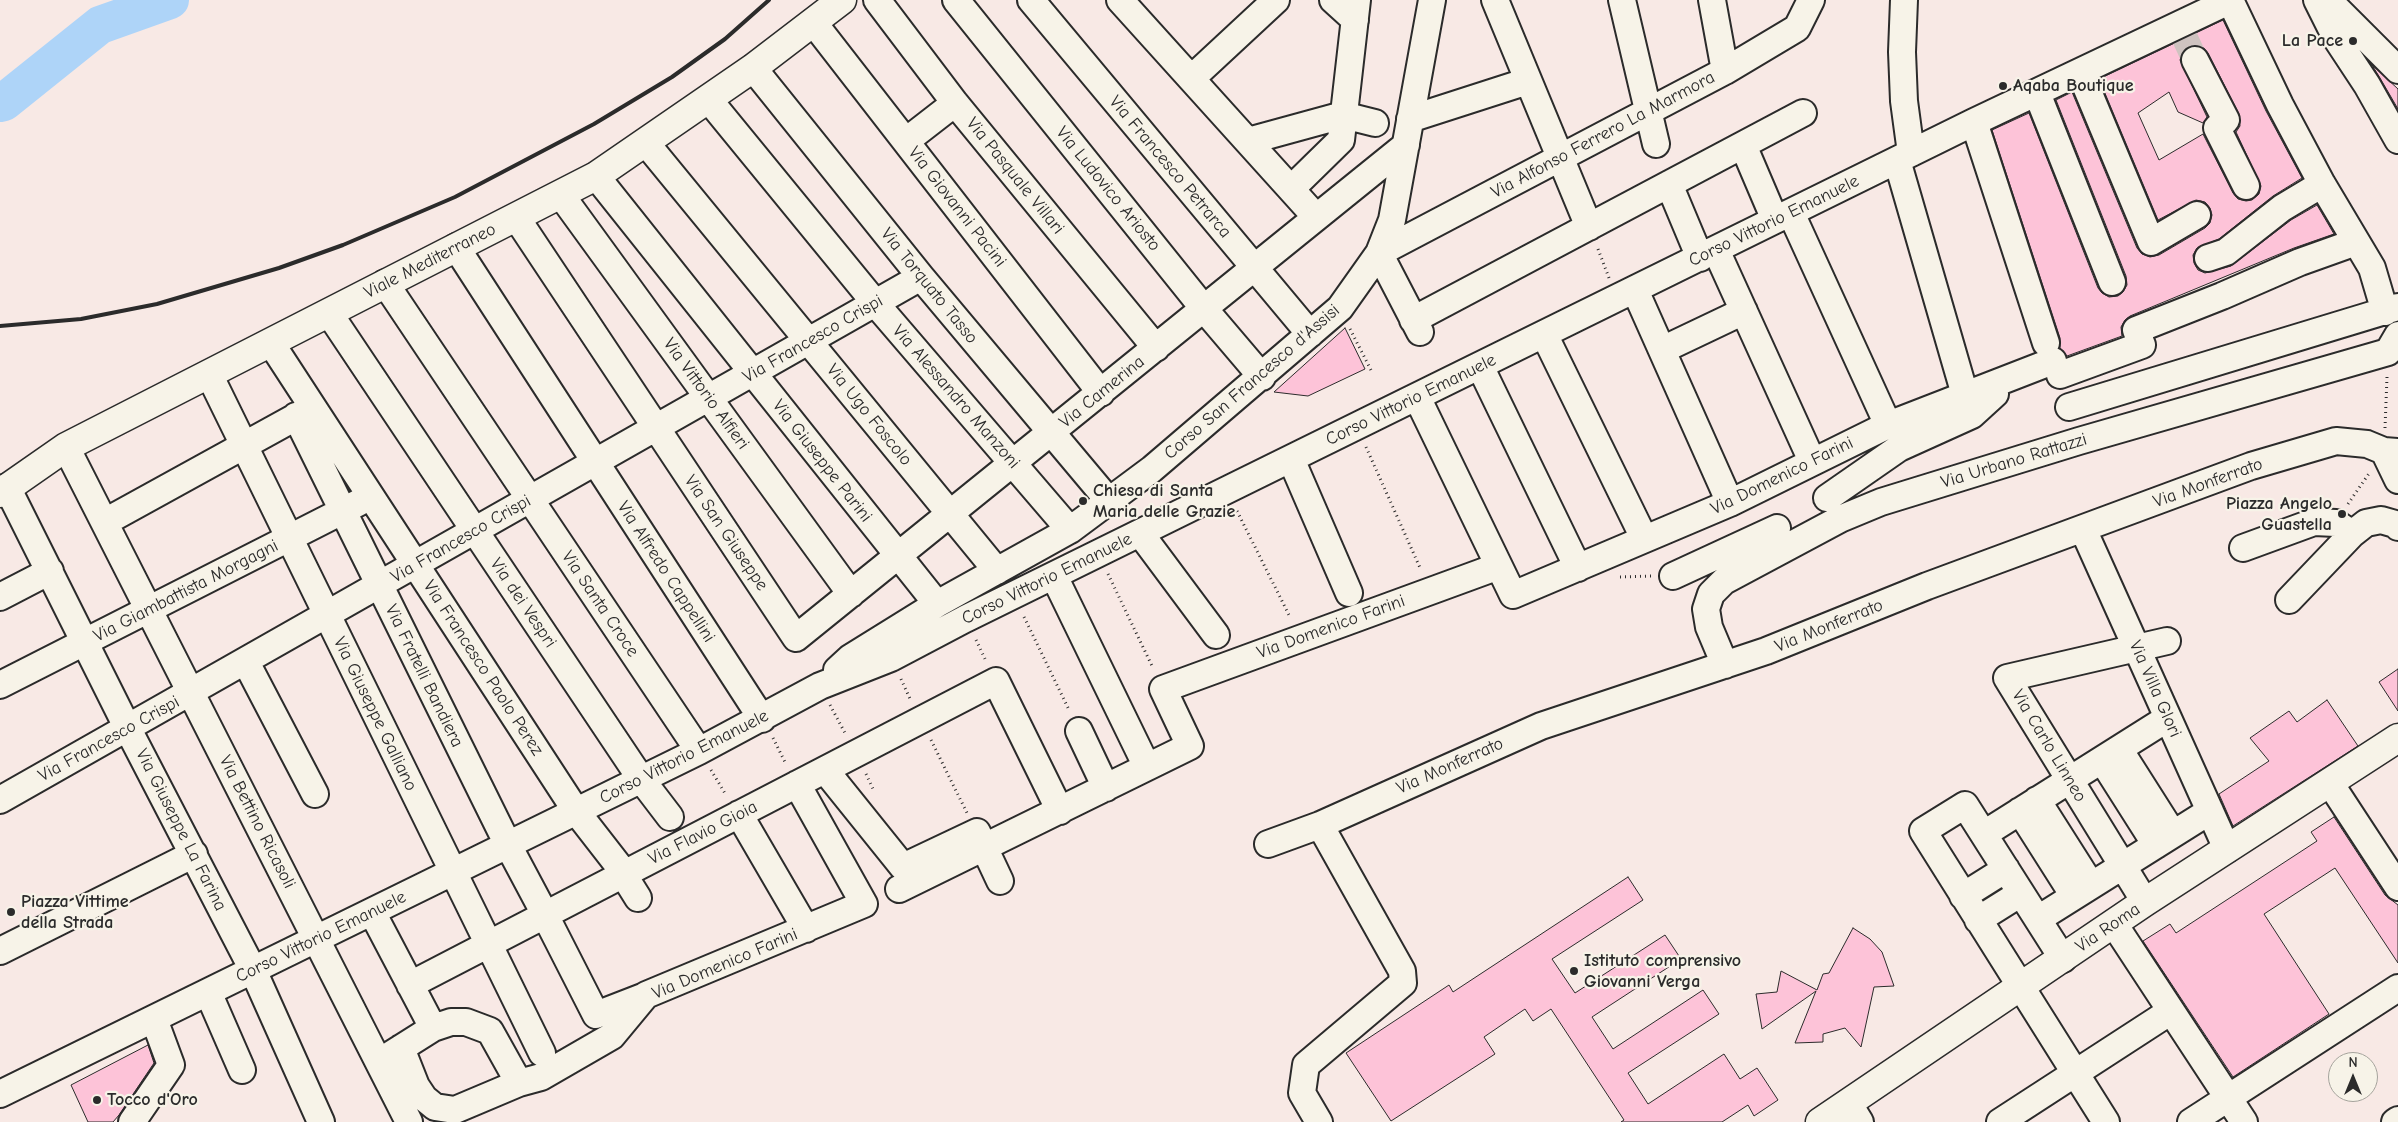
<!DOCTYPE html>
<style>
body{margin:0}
#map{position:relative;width:2398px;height:1122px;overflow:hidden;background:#f8e9e5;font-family:"Comic Neue",sans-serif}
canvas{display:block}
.north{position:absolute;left:2328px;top:1052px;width:50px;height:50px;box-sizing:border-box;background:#f7f3e8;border:1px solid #a5a39c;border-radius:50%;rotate:0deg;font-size:14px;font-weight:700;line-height:20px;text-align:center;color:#2b2b2b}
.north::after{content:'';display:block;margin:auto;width:18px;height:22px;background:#2b2b2b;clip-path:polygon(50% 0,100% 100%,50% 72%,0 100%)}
</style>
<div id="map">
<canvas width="2398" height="1122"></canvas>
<div class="north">N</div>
</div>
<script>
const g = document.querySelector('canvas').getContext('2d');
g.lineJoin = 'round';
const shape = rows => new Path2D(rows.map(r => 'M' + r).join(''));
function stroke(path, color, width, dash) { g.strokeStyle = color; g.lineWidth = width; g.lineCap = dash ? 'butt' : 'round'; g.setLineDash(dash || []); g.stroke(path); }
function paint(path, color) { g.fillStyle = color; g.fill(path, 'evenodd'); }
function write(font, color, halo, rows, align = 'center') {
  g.font = font + ' "Comic Neue",sans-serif'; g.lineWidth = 4.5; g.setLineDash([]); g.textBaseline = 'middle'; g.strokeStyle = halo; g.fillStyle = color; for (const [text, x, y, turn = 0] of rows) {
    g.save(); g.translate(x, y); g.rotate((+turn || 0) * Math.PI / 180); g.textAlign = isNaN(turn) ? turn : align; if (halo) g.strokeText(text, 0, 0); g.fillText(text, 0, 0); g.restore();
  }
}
stroke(shape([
 [0,103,4,102,100,25,170,0]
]), '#aed4f8', 38);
const building = shape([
 [2223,20,2266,111,2302,178,2273,196,2219,239,2197,248,2193,255,2194,263,2198,270,2205,273,2231,266,2291,220,2317,205,2334,234,2294,248,2130,316,2125,320,2121,327,2122,336,2067,356,2060,348,2060,338,1992,130,2029,113,2098,288,2102,293,2109,297,2118,296,2123,292,2127,285,2126,276,2056,100,2072,92,2137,248,2142,254,2150,257,2159,255,2205,228,2210,223,2212,215,2210,208,2205,202,2196,200,2158,220,2099,79,2223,20],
 [2195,45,2203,47,2208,53,2239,114,2240,126,2236,132,2261,186,2259,194,2252,200,2246,201,2238,199,2233,193,2203,134,2159,160,2138,113,2169,92,2178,112,2203,123,2207,117,2180,60,2183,52,2188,47,2195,45],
 [2372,65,2398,89,2398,109,2380,78,2372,65],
 [1345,328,1365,369,1308,396,1274,392,1345,328],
 [2398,669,2398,711,2379,682,2398,669],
 [2327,700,2358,746,2233,826,2219,794,2269,761,2250,738,2289,711,2297,722,2327,700],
 [2334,817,2385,895,2398,905,2398,963,2335,868,2264,914,2329,1014,2233,1077,2143,941,2170,924,2176,933,2317,841,2311,832,2334,817],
 [1628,877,1643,900,1552,959,1575,993,1665,935,1681,959,1592,1017,1613,1049,1703,990,1719,1014,1628,1073,1648,1104,1724,1054,1740,1079,1757,1068,1778,1100,1754,1116,1748,1105,1722,1122,1621,1122,1624,1120,1551,1009,1533,1021,1525,1009,1484,1037,1495,1054,1391,1121,1346,1053,1449,985,1453,992,1628,877],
 [1853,928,1870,939,1882,952,1894,986,1874,987,1861,1047,1845,1028,1823,1034,1823,1042,1795,1043,1816,991,1762,1029,1756,994,1777,992,1781,971,1817,990,1823,974,1829,973,1853,928],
 [148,1045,154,1063,119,1115,113,1122,88,1122,71,1085,148,1045]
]);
paint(building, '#fdc3d8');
stroke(building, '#2b2b2b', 1);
stroke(shape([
 [2184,36,2195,60]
]), '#cfc3c0', 26, [26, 13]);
const minor = shape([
 [877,0,955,103,1156,348],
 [956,0,1205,310,1262,377],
 [1031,0,1310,334],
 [1120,0,1316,217],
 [1333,0,1355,20],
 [1495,0,1589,227],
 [1622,0,1656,144],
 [1712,0,1725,71],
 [1904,0,1902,52,1904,101,1911,153],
 [2230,0,2280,105,2322,184,2372,268,2385,312],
 [2317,0,2336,38,2367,85,2398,140],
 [2328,0,2398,70],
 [813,22,1101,393],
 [2195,60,2226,120,2217,128,2246,186],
 [753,68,921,277,1109,501],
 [2080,72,2151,242,2197,215],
 [1192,78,1276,0],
 [2037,93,2112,282],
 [709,100,876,304,1070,530],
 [1410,119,1528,81],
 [1974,122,2046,343],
 [906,141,955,103],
 [1248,141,1343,115,1375,123],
 [646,143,997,571],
 [1743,145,1775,220],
 [1897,160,1965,395],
 [596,176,937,604],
 [1669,184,1700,258],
 [1291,189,1341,140,1357,0],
 [561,195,851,594],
 [1791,213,1888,425],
 [516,217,796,638,1406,145],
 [456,247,762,719],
 [1716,250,1812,461],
 [2208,258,2226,252,2282,208,2322,184],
 [385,283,699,751],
 [1635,290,1730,503],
 [329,313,641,779,670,817],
 [1413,320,1803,113],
 [1420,332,1379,253,1725,71,1797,28,1811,0],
 [1544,334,1639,528],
 [271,343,576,811,618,865],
 [1662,350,1744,311],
 [1480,366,1578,568],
 [209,374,542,1053],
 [2060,375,2142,345,2136,330,2222,296,2300,262,2356,242],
 [1417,397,1513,595,1730,503,1888,425,2053,361],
 [2069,407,2398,307],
 [296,416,508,845,541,907],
 [66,447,409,1122],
 [2384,451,2398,480],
 [1291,459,1349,593],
 [7,487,128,729,253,970,321,1122],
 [1827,498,1899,448,1972,415,1995,394],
 [105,522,312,408],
 [2083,529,2227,849],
 [1140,533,1216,635],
 [2243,548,2314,522,2336,523,2352,534],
 [1054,576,1147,767],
 [1673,576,1777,528],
 [0,597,50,571],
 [2289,600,2352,534,2366,523,2381,520,2395,524,2398,527],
 [246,662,315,794],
 [1725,665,1709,627,1706,609,1711,594,1724,581,1840,519,1881,502,2079,441,2388,352,2398,335],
 [837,670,850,658,937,604,1070,530,1152,469,1340,308,1379,253,1392,220,1432,0],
 [0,685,358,503],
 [1079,731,1106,788],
 [2119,749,2173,834],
 [2102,760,2156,845],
 [825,770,903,867,977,832,1000,881],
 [2330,783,2398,887],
 [0,800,921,277],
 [2037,800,2091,885],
 [2020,811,2074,896],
 [739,814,806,929],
 [1984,834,2168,718],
 [1268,844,1320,825,1541,726,1766,651,1927,586,2251,466,2336,441,2367,444,2384,451,2398,452],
 [623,874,638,898],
 [899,889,1190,746,1163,689,1499,566],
 [1963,896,2006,869],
 [2145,902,2007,678,2167,641],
 [372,912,433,1028],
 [545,915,596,1015,645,996],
 [2038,919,2210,811],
 [1978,920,2021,893],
 [2114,924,2244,1122],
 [0,951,194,854],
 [2063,959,1965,805,1923,831,2106,1122],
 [410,985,996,681,1060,811],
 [208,992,242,1070],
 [401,1048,416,1086,424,1098,435,1107,455,1110,519,1083,541,1077,612,1036,646,995,864,904,797,784],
 [387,1057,433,1028,451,1022,466,1022,490,1031,519,1083],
 [0,1094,699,751,820,686,891,658,965,619,1974,122,2231,0],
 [1849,1104,1860,1122],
 [132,1122,171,1065,154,1019],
 [1319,1122,1302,1093,1306,1065,1403,983,1402,971,1320,825],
 [2000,1122,2171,1011],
 [2191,1122,2398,988],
 [2395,1122,2398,1120]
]);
const major = shape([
 [0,493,66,447,596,176,753,68,842,0],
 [1820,1122,2145,902,2398,738]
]);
stroke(minor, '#2b2b2b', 30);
stroke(major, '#2b2b2b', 31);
stroke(shape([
 [1598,249,1609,278],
 [1350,329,1372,372],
 [2385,428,2387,377],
 [1366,447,1421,570],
 [2348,504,2370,472],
 [1237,511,1290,617],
 [1108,574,1153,668],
 [1620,577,1652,576],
 [1024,617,1069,710],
 [976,640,986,661],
 [901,679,911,701],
 [830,705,845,733],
 [773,738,786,764],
 [931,740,967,813],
 [711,770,726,795],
 [866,774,874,791]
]), '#2b2b2b', 3, [1, 4]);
stroke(minor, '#f7f3e8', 26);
stroke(major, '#f7f3e8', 28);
stroke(shape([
 [0,326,81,319,157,304,279,268,343,245,455,197,594,124,672,77,725,39,769,0]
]), '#2b2b2b', 4);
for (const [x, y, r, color] of [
 [2353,41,5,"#2b2b2b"],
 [2003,86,5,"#2b2b2b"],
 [1083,501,5,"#2b2b2b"],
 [2342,514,5,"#2b2b2b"],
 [11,912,5,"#2b2b2b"],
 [1574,971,5,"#2b2b2b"],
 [97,1100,5,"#2b2b2b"]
]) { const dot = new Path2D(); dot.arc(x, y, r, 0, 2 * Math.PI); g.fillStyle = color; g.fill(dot); stroke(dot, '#f7f3e8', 2); }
write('bold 18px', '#2b2b2b', '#f7f3e8', [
 ["La Pace",2343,41,"right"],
 ["Aqaba Boutique",2013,86],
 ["Chiesa di Santa",1093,491],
 ["Maria delle Grazie",1093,512],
 ["Piazza Angelo",2332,504,"right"],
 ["Guastella",2332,525,"right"],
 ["Piazza Vittime",21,902],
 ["della Strada",21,923],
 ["Istituto comprensivo",1584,961],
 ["Giovanni Verga",1584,982],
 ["Tocco d'Oro",107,1100]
], 'left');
write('18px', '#2b2b2b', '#f7f3e8', [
 ["Via Alfonso Ferrero La Marmora",1603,135,-28],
 ["Via Francesco Petrarca",1170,167,50],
 ["Via Pasquale Villari",1015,176,51],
 ["Via Ludovico Ariosto",1108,189,51],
 ["Via Giovanni Pacini",957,207,52],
 ["Corso Vittorio Emanuele",1774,221,-26],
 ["Viale Mediterraneo",430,261,-27],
 ["Via Torquato Tasso",929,286,51],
 ["Via Francesco Crispi",813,339,-30],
 ["Corso San Francesco d'Assisi",1252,382,-41],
 ["Via Camerina",1102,392,-39],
 ["Via Vittorio Alfieri",706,394,54],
 ["Via Alessandro Manzoni",956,397,49],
 ["Corso Vittorio Emanuele",1411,400,-26],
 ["Via Ugo Foscolo",869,415,51],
 ["Via Giuseppe Parini",822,461,52],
 ["Via Urbano Rattazzi",2014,461,-17],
 ["Via Domenico Farini",1782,476,-26],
 ["Via Monferrato",2208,483,-20],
 ["Via San Giuseppe",726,533,56],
 ["Via Francesco Crispi",461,539,-30],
 ["Via Alfredo Cappellini",666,572,57],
 ["Corso Vittorio Emanuele",1047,579,-26],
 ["Via Giambattista Morgagni",186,591,-27],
 ["Via dei Vespri",523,603,56],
 ["Via Santa Croce",600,604,56],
 ["Via Monferrato",1829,626,-22],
 ["Via Domenico Farini",1331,627,-20],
 ["Via Francesco Paolo Perez",483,668,57],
 ["Via Fratelli Bandiera",424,676,64],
 ["Via Villa Glori",2155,689,66],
 ["Via Giuseppe Galliano",375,714,64],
 ["Via Francesco Crispi",109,739,-29],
 ["Via Carlo Linneo",2049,746,59],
 ["Corso Vittorio Emanuele",684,757,-27],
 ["Via Monferrato",1450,766,-24],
 ["Via Bettino Ricasoli",257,822,63],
 ["Via Giuseppe La Farina",181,830,63],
 ["Via Flavio Gioia",703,833,-27],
 ["Via Roma",2108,928,-34],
 ["Corso Vittorio Emanuele",321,937,-26],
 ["Via Domenico Farini",725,964,-23]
]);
</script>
